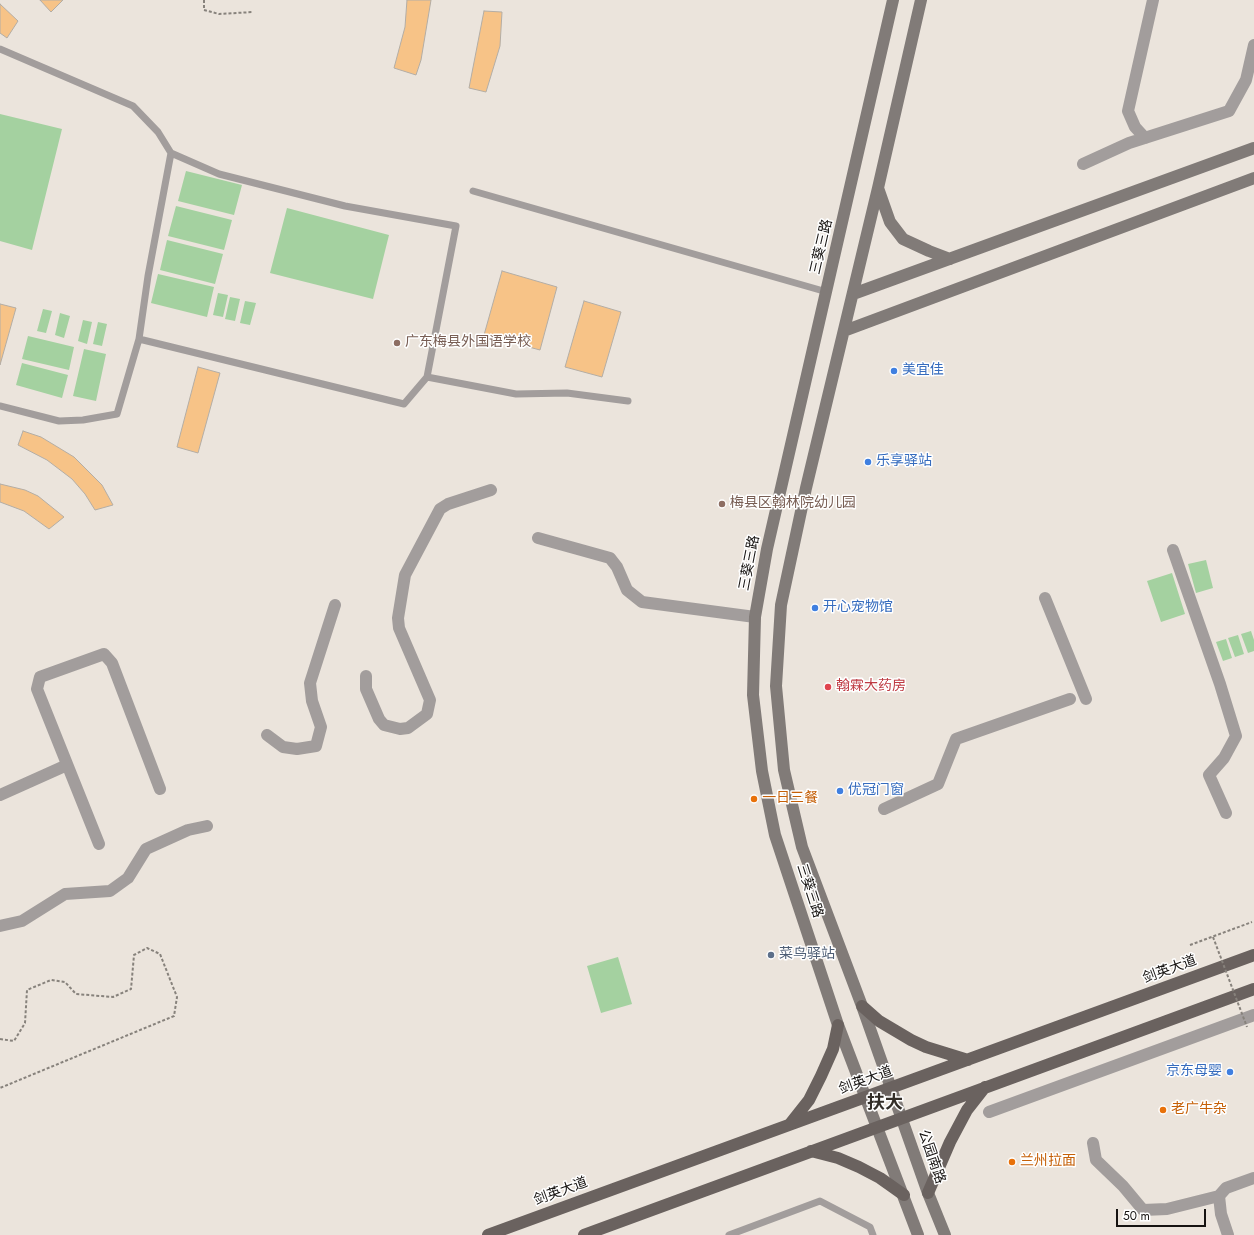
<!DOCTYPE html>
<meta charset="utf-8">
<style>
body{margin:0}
#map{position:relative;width:1254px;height:1235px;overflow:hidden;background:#ebe4dc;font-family:Jost,sans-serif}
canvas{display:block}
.scale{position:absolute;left:1116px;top:1209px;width:90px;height:18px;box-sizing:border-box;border:2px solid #161311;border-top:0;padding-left:5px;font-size:12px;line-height:14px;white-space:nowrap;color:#161311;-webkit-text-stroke:3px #fff;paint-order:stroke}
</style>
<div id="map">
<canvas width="1254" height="1235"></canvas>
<div class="scale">50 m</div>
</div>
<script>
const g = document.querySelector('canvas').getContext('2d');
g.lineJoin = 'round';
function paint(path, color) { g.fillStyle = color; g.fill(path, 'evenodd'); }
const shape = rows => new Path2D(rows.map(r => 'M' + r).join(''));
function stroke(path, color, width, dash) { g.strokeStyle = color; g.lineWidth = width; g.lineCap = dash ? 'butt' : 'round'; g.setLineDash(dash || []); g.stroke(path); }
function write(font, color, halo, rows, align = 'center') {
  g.font = font + ' Jost,"Noto Sans SC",sans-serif'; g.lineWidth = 3; g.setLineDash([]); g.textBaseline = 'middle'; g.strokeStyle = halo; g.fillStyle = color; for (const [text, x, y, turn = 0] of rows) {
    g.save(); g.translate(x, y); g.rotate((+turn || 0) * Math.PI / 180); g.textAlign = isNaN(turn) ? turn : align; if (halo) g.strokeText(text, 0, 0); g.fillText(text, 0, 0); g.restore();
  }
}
paint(shape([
 [0,114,62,129,32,250,0,241],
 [186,171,242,185,234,215,178,201],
 [176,206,232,220,224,250,168,236],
 [287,208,389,235,373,299,270,273],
 [167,240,223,254,215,284,160,270],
 [158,274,214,287,207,317,151,303],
 [218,293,228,295,223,317,213,315],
 [230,297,240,299,235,321,225,319],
 [245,301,256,303,250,325,240,323],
 [43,309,52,311,46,333,37,331],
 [60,313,70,316,64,338,55,335],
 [83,320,92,322,87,344,78,341],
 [98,322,107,324,102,346,93,344],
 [28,336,74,347,69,370,22,359],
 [84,349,106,354,96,401,73,396],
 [22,363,68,375,62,398,16,385],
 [1206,560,1213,588,1196,593,1188,564],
 [1172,573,1185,614,1161,622,1147,581],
 [1251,631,1254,640,1254,651,1248,653,1241,634],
 [1238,635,1244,654,1235,657,1228,638],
 [1226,639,1232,658,1223,661,1216,642],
 [618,957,632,1004,601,1013,587,966]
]), '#a4d1a0');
const building = shape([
 [40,0,63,0,51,12,40,0],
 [407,0,431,0,421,60,416,75,394,68,405,27,407,0],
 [0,4,18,21,7,38,0,33,0,4],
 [484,11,502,12,500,46,486,92,469,88,484,11],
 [502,271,557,287,540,350,484,335,502,271],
 [584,301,621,312,602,377,565,367,584,301],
 [0,304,16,308,0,365,0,304],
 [198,367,220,373,198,453,177,447,198,367],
 [23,431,41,437,74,457,102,485,113,505,95,510,85,494,72,479,47,460,18,445,23,431],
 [0,484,25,490,38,496,64,517,49,529,24,511,0,502,0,484]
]);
paint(building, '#f7c387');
stroke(building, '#b3ada5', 1);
stroke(shape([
 [204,0,204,10,219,14,253,12],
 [1190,945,1252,922],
 [0,1039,14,1041,25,1023,27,990,51,980,65,982,76,994,113,997,131,989,134,955,147,948,160,954,177,997,174,1016,0,1088]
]), '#87827c', 2, [3, 2]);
stroke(shape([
 [0,49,133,106,158,132,171,153,219,174,345,206,456,226,427,377,404,404,139,339],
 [473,191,827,292],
 [427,377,516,394,567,393,628,401],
 [0,406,59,421,83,420,117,414,139,339,148,276,171,153],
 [729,1235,820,1201,870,1227,873,1235]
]), '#a29d9c', 7);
stroke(shape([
 [1145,138,1135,127,1128,111,1153,0],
 [1083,164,1129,143,1229,111,1246,80,1254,45],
 [538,538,610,558,617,567,627,590,642,602,755,617],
 [1173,550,1220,684,1236,736,1224,758,1209,775,1226,813],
 [1045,598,1086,699],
 [366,676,366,689,379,719,384,725,400,729,408,728,427,714,430,700,399,628,398,618,405,575,440,509,448,504,491,490],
 [267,735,283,747,297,749,316,746,321,727,312,701,310,683,335,605],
 [0,795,67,765],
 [884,809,938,784,956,739,1070,699],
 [99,844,37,689,40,677,104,654,112,663,160,789],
 [0,926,22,921,65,894,110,891,128,878,146,849,188,830,207,826],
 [989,1112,1254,1015],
 [1093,1143,1096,1160,1123,1186,1143,1210,1167,1209,1219,1196],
 [1228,1235,1221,1214,1219,1196,1226,1188,1254,1178]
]), '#a29d9c', 12);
stroke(shape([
 [893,0,767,549,755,617,753,695,762,771,775,835,838,1025,918,1235],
 [921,0,878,188,806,488,781,605,776,686,784,770,802,847,862,1006,928,1193,945,1235],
 [878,188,890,222,903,239,929,251,950,259],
 [853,294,1254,148],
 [844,331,1254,178]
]), '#817b78', 12);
stroke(shape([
 [862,1006,879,1021,911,1040,926,1047,968,1060],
 [790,1124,809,1100,821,1076,833,1049,838,1025],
 [811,1151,838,1158,859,1167,880,1178,904,1195],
 [928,1193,950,1142,967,1110,985,1087],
 [488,1235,1254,955],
 [584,1235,1254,989]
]), '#6a625f', 12);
stroke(shape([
 [1213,937,1247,1027]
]), '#87827c', 2, [3, 2]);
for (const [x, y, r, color] of [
 [397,343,4,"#8d6e63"],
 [894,371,4,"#3f7fe0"],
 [868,462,4,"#3f7fe0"],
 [722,504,4,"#8d6e63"],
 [815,608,4,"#3f7fe0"],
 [828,687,4,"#e0444e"],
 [840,791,4,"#3f7fe0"],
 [754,799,4,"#e8710a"],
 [771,955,4,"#5c6f8a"],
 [1230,1072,4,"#3f7fe0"],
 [1163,1110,4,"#e8710a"],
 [1012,1162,4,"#e8710a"]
]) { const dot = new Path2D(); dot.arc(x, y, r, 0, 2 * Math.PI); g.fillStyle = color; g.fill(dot); stroke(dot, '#fff', 1.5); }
write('14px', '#161311', '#fff', [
 ["三葵三路",822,247,-77],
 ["三葵三路",750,563,-79],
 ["三葵三路",809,891,72],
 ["剑英大道",1170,970,-20],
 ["剑英大道",866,1081,-20],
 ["公园南路",931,1157,71],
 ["剑英大道",561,1192,-20]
]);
write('14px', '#785e54', '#fff', [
 ["广东梅县外国语学校",405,343],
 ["梅县区翰林院幼儿园",730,504]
], 'left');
write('14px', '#366cbe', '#fff', [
 ["美宜佳",902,371],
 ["乐享驿站",876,462],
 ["开心宠物馆",823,608],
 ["优冠门窗",848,791],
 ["京东母婴",1222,1072,"right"]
], 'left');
write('14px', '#be3a42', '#fff', [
 ["翰霖大药房",836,687]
], 'left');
write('14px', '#c56008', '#fff', [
 ["一日三餐",762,799],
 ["老广牛杂",1171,1110],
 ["兰州拉面",1020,1162]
], 'left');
write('14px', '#4e5e75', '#fff', [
 ["菜鸟驿站",779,955]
], 'left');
write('bold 18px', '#332e28', '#fff', [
 ["扶大",885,1104]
]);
</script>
